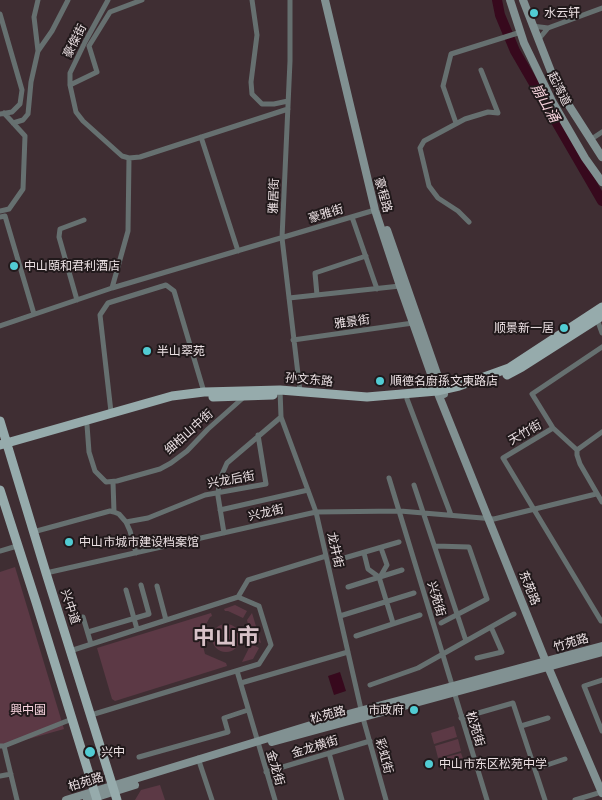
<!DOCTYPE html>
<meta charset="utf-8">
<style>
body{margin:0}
canvas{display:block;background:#3f2e33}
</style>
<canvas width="602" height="800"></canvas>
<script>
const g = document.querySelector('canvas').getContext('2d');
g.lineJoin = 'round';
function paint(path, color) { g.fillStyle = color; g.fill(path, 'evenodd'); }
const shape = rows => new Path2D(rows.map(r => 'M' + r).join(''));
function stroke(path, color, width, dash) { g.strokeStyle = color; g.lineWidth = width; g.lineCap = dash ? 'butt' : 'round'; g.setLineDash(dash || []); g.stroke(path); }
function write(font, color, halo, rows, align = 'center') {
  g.font = font + ' Quicksand,"Noto Sans SC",sans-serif'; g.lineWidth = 4; g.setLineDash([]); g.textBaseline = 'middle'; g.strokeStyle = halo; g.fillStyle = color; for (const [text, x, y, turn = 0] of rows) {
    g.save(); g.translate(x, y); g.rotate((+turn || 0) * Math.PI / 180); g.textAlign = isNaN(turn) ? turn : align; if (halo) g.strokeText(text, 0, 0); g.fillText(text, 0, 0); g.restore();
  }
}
paint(shape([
 [15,567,64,729,0,747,0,572],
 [235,605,247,611,243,618,228,611,225,611,224,609],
 [211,613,212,616,210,617,200,635,205,654,226,663,227,666,115,701,112,699,97,648],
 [252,613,261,643,252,639,247,620],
 '212 638a14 14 0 1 1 28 0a14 14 0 1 1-28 0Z',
 [251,644,259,648,253,659,242,662],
 [454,726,457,737,434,744,431,733],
 [458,739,461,751,438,758,435,746],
 [461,753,465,764,442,771,439,759],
 [160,785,165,800,135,800,141,790]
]), '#5c3945');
paint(shape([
 [340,672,346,691,334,695,328,676]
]), '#37091d');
stroke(shape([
 [497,0,500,15,515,51,602,201]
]), '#37091d', 10);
stroke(shape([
 [38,0,34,17,38,51],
 [108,0,85,42,70,73,70,85,76,112,83,121,122,156,129,158,140,157,288,109],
 [252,0,257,35,251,82,252,94,262,104,274,104,288,101],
 [290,0,290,61,282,238,300,391],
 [0,14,22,90,20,104,12,112,0,114],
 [532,26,548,28],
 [538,40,548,28,602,8],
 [70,85,97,72,89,46,110,12,142,0],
 [13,123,23,120,28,114,31,82,38,51,52,31,68,0],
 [456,123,443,86,451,54,521,32],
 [201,137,238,251],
 [590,140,602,132],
 [0,211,9,209,23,189,25,136,4,113],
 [0,217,5,216,34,314],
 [352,217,377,289],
 [469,222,458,211,438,198,429,186,420,148,424,141,465,119,488,112,498,113,481,70],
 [112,288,128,231,129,158],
 [317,295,315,273,366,256],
 [289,298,400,286],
 [77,300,59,237,60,229,84,220],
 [597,319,602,333],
 [0,326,112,288,375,210],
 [293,340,413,323],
 [602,347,532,394,553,428,503,458,601,621,602,621],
 [280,390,281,417,316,512,363,718,386,800],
 [407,399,451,515],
 [111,412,100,315,108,303,166,285,174,291,204,392],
 [87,425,89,452,95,471,106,482,117,481,160,469,171,463,187,451,208,429,244,397],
 [553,428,577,450],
 [602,432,577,450,577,455,580,464,602,502],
 [389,478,487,800],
 [113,482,114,512],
 [414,485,466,641],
 [220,510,308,490],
 [126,522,148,518,205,495,266,484,258,435],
 [33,532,110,511,114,512,119,514,126,522,130,531,136,553],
 [224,533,218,496,219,481,227,463,281,417],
 [435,546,469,547,487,599,441,623],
 [0,551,17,546],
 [364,553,368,569,379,577,393,623],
 [341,559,399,542],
 [46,573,316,512,400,511,494,519,596,494],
 [380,577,387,565,381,548],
 [157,586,166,620],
 [348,587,402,570],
 [126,590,137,629],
 [340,616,414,593],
 [83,617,91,644],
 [88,632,149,614,141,585],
 [356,636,420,615],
 [70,651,238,597,248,580,326,556],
 [477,658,502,652,491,627],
 [237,671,275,800],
 [602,680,584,686,602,731],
 [241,683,348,652],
 [370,685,418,668,514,614],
 [91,715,259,664,271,645,259,606,238,597],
 [461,718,513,703,545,800],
 [521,726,548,718],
 [0,746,4,746,72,719],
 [4,746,17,800],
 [329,753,342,800],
 [139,757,228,732,224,718,248,710],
 [198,758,212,800],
 [535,769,565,759],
 [266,772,370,741],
 [0,776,11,774],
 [575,800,602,792]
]), '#667070', 5);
stroke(shape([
 [325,0,375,210,400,286,437,391,546,662,602,793],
 [510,0,524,43,552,101,585,158,602,182],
 [523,0,552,74,568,104,602,157],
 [387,230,444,394],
 [272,742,602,652],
 [66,800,337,717,602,646],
 [87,800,135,785]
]), '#819192', 8);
stroke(shape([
 [507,375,522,367,602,316],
 [213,397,273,395],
 [0,421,46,573,117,800],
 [0,445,172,396,204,392,280,390,367,397,437,391,459,386,509,368,602,307],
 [0,490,36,602,97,800]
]), '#96abac', 9);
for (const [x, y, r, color] of [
 [534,13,5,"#51ccd3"],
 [14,266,5,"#51ccd3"],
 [564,328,5,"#51ccd3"],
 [147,351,5,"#51ccd3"],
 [380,381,5,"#51ccd3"],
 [69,542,5,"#51ccd3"],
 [414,710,5,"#51ccd3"],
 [90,752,6,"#51ccd3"],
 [429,764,5,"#51ccd3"]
]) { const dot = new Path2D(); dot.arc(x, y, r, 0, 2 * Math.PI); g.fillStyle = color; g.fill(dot); stroke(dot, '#21191b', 2); }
write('12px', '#ebe0e3', '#21191b', [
 ["水云轩",544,13],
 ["中山頤和君利酒店",24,266],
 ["顺景新一居",554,328,"right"],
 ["半山翠苑",157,351],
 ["順德名廚孫文東路店",390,381],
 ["中山市城市建设档案馆",79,542],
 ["市政府",404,710,"right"],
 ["兴中",101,752],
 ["中山市东区松苑中学",439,764]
], 'left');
write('12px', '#ebe0e3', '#21191b', [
 ["豪傑街",75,41,-63],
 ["起湾道",559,89,63],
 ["豪程路",383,195,75],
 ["雅居街",274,196,-88],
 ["豪雅街",326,214,-17],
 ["雅景街",352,322,-8],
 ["孙文东路",309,380,5],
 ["细柏山中街",189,432,-42],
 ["天竹街",525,433,-30],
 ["兴龙后街",231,480,-10],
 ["兴龙街",266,513,-13],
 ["龙井街",335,550,77],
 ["东苑路",529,588,68],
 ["兴苑街",436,599,74],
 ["兴中道",70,607,72],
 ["竹苑路",571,643,-16],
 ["松苑路",328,715,-15],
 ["松苑街",475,729,73],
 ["金龙横街",315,747,-17],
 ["彩虹街",384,756,75],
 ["金龙街",275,768,74],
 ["柏苑路",86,782,-17]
]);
write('12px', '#f8d4df', '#21191b', [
 ["興中園",28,710]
]);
write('italic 14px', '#f6d2dc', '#21191b', [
 ["崩山涌",545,103,60]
]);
write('bold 22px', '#d8c2c8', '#21191b', [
 ["中山市",226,637]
]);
</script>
